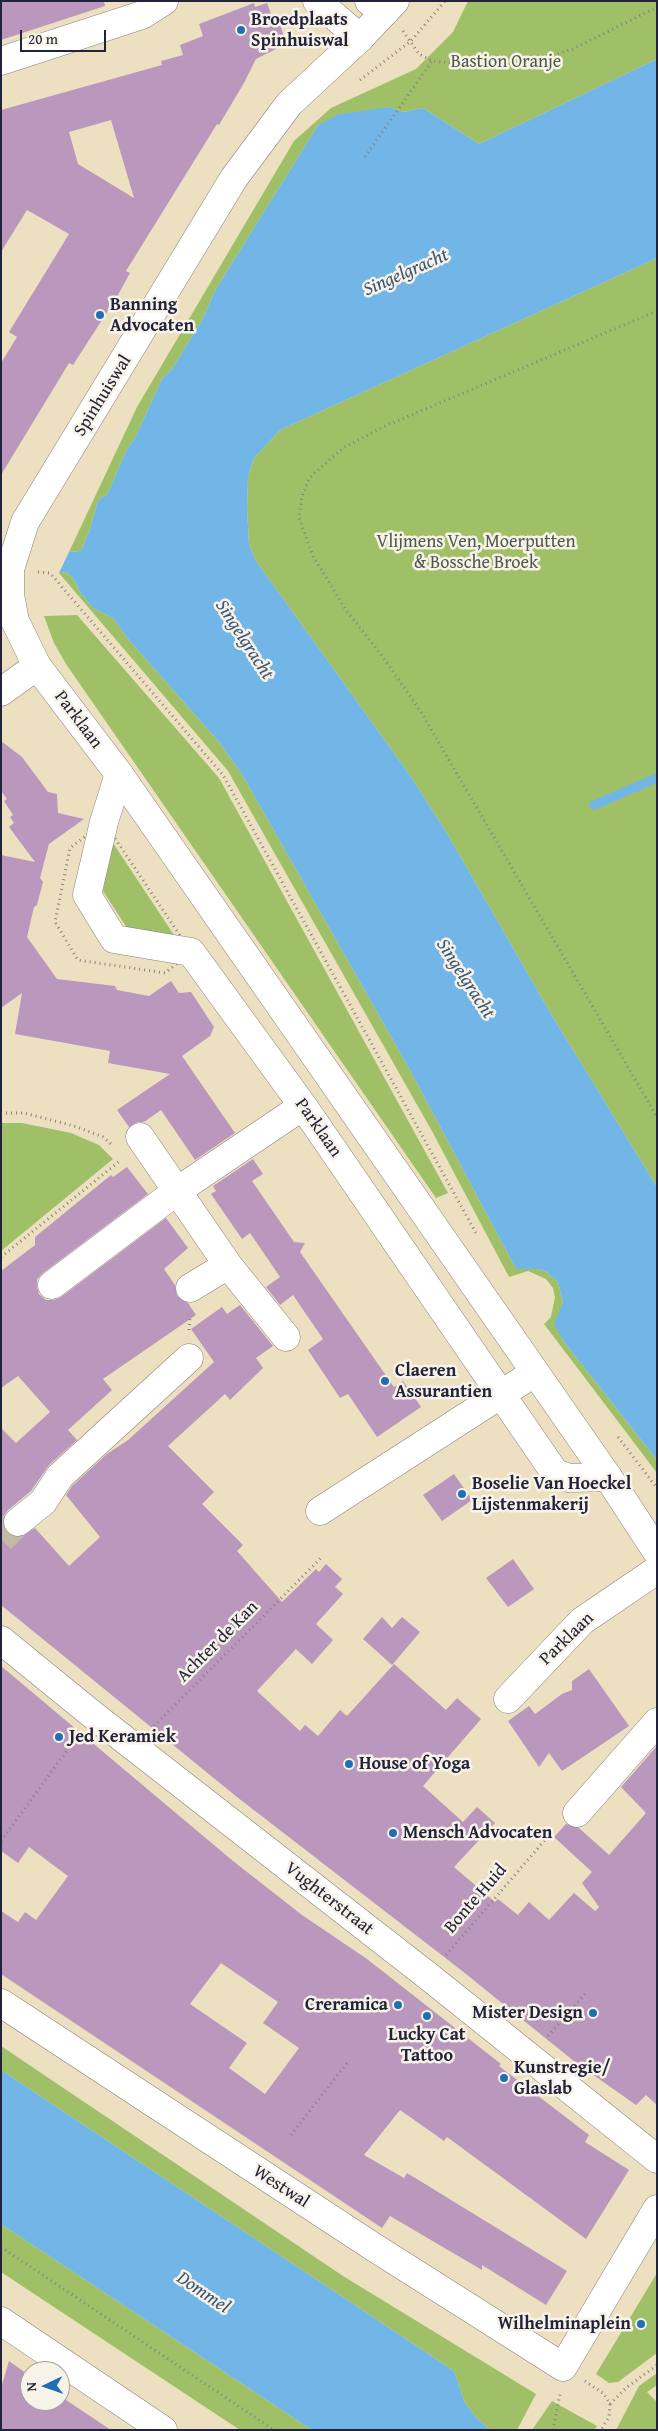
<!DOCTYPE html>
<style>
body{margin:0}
#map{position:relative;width:658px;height:2431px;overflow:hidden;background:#ece0c0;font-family:"Gentium Book Plus",serif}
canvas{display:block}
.frame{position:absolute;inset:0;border:2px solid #22223b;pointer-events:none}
.north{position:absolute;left:20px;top:2361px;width:50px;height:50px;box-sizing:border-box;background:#f7f3e8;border:1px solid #a29fa3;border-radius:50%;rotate:267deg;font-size:14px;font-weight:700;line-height:20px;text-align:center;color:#22223b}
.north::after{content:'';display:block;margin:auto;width:18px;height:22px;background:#1f6fb2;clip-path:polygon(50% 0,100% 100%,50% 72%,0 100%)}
.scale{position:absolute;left:20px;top:30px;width:86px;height:22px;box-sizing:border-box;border:2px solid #22223b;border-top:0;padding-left:6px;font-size:15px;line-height:18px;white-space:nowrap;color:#22223b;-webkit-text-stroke:4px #f7f3e8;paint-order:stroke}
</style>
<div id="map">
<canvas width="658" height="2431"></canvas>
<div class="frame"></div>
<div class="north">N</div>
<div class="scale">20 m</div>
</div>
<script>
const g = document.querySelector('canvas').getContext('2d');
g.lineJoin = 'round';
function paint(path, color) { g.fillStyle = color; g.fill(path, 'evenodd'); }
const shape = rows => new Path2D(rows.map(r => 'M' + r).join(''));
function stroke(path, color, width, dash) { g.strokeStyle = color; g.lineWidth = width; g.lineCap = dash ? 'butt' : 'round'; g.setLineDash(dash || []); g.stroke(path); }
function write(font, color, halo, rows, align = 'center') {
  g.font = font + ' "Gentium Book Plus",serif'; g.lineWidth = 5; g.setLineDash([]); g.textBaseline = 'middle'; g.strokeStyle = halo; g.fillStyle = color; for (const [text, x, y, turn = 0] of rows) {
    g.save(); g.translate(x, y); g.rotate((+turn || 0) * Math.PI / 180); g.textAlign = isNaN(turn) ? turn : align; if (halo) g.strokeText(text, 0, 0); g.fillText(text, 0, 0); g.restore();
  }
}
paint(shape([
 [468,1,657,1,657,59,479,144,423,108,403,112,389,107,318,125,216,289,202,320,172,369,162,379,135,438,127,449,107,495,100,498,97,504,90,529,81,551,69,552,137,407,294,141,331,108,416,69,453,32],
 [657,258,657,1187,551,1014,448,835,409,774,256,561,249,544,247,509,248,476,254,458,280,430],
 [66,572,74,579,80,592,93,608,113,618,129,640,220,743,243,776,410,1070,515,1267,538,1269,547,1272,558,1282,563,1302,555,1324,565,1343,657,1460,657,1473,544,1324,551,1317,555,1297,553,1288,546,1279,528,1271,509,1277,433,1133,228,771,59,573],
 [77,615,219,778,448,1193,436,1198,66,664,54,643,44,616],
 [111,840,174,935,129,931,103,891],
 [1,1123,22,1123,71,1133,99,1145,113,1159,1,1251],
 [1,2046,343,2276,536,2394,517,2430,489,2429,476,2417,465,2403,454,2371,1,2070],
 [1,2224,312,2430,240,2430,1,2272],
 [657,2273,657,2353,618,2382,609,2383,596,2374],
 [657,2373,657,2385,647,2392,657,2402,657,2430,616,2430,639,2386],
 [552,2401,597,2426,594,2430,532,2430]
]), '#a0c068');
paint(shape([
 [657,59,657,258,280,430,254,458,248,476,247,509,249,544,256,561,409,774,448,835,551,1014,657,1187,657,1460,565,1343,554,1324,563,1302,558,1282,547,1272,538,1269,518,1269,515,1267,410,1070,243,776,220,743,129,640,113,618,93,608,80,592,74,579,66,572,59,573,69,552,81,551,90,529,97,504,100,498,107,495,127,449,135,438,162,379,172,369,202,320,216,289,318,125,339,114,389,107,403,112,423,108,479,144],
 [1,2070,454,2371,465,2403,476,2417,490,2430,312,2430,1,2224]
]), '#72b5e7');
stroke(shape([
 [594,805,657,778]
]), '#72b5e7', 9);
paint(shape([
 [1,1,104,1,105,6,1,40],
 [254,3,255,7,267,3,275,25,280,24,286,44,256,59,244,83,219,125,217,124,126,271,130,273,118,295,73,365,69,363,1,475,1,363,17,337,9,332,69,234,27,210,1,252,1,110,162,65,161,61,183,55,180,45,203,36,199,24],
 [111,120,134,198,78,164,69,132],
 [1,741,22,757,48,792,57,794,58,813,84,819,49,844,40,878,43,882,37,905,34,907,27,937,57,979,115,986,117,990,149,996,171,981,179,993,191,992,214,1027,210,1036,182,1056,235,1133,195,1160,161,1110,144,1122,138,1122,129,1127,117,1110,170,1074,108,1063,110,1051,15,1034,22,993,1,1008,1,855,35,862,9,827,14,823,10,817,13,815,4,801,7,799,1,791],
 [253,1159,263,1174,252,1181,294,1242,305,1243,300,1252,394,1387,403,1381,421,1407,377,1437,348,1394,340,1398,308,1350,323,1339,293,1295,280,1305,266,1287,280,1277,250,1233,242,1239,211,1194,216,1191,213,1186],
 [127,1167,148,1194,43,1273,37,1279,37,1287,39,1294,46,1300,54,1300,61,1297,166,1218,188,1248,164,1269,175,1285,177,1296,188,1303,196,1315,103,1379,112,1390,68,1430,77,1440,49,1465,31,1491,8,1510,3,1517,3,1524,6,1531,12,1536,20,1537,35,1528,69,1566,100,1537,66,1495,72,1486,107,1454,128,1440,214,1362,191,1329,222,1307,227,1314,240,1305,273,1346,256,1358,263,1368,230,1400,225,1394,168,1446,214,1492,202,1504,243,1545,237,1551,282,1602,316,1569,319,1572,326,1564,342,1579,335,1587,343,1594,316,1624,333,1640,312,1664,296,1649,257,1691,300,1731,305,1725,318,1736,340,1710,347,1716,394,1664,446,1710,457,1698,481,1719,423,1786,463,1822,477,1807,495,1823,454,1867,495,1902,498,1899,518,1915,529,1902,549,1920,574,1893,595,1911,599,1907,582,1883,592,1872,554,1837,566,1824,579,1828,609,1855,646,1813,621,1787,657,1746,657,2105,646,2095,636,2105,575,2062,461,1970,237,1797,1,1605,1,1428,16,1443,50,1412,18,1376,1,1388,1,1271,35,1245,35,1237,111,1175,113,1177],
 [454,1474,472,1500,442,1521,423,1495],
 [513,1559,534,1589,508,1607,486,1578],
 [382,1617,392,1628,402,1617,420,1632,392,1665,363,1639],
 [1,1666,233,1861,302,1915,367,1959,501,2064,499,2066,589,2135,585,2142,629,2170,586,2239,447,2137,444,2141,400,2110,364,2155,404,2178,407,2173,567,2271,546,2305,482,2265,482,2270,390,2216,382,2228,1,1974,1,1911,18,1922,25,1912,36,1920,68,1876,29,1847,18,1863,1,1851],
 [221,1963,278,2002,263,2023,299,2048,265,2094,229,2068,247,2043,190,2004],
 [589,1669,629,1726,562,1771,549,1753,539,1767,508,1721,529,1706,535,1714,562,1694,572,1690,572,1681],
 [9,2361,30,2376,30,2401,60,2401,60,2396,111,2430,1,2430,1,2388]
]), '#ba98bd');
stroke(shape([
 [1,1539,18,1522]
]), '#c4baa5', 28, [28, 14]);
const minor = shape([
 [317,1,360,38],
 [369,1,385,12],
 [1,61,142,15,164,1],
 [1,692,37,666],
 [119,774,104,822,87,895,114,939,191,952,303,1106,555,1473,569,1478,608,1477],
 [140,1137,228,1265,286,1337],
 [52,1285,177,1191,303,1106],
 [190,1288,228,1265],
 [320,1511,534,1373],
 [18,1522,43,1502,60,1476,189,1358],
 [1,1640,93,1715,428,1976,657,2159],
 [508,1699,582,1621,657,1570],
 [577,1813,657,1722],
 [1,2003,372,2246,563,2367,657,2209],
 [1,2321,163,2430]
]);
const major = shape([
 [395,1,360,38,289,104,234,178,25,522,10,569,10,595,15,621,37,666,119,774,608,1477,657,1552]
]);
stroke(minor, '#87817e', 29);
stroke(major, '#87817e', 29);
stroke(shape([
 [403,31,419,54,432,61,490,66,545,58,573,49,657,7],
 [360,80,411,41,445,1],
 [365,157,432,61],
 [657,311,383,427,343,448,310,477,302,496,299,518,313,556,346,610,383,657,421,712,657,1117],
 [38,572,50,573,223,775,476,1233],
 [104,822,191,952,165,973,78,960,55,922,70,848,104,822],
 [1,1113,24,1113,74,1126,103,1137,113,1146],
 [1,1257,121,1160],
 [189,1330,190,1316],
 [618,1437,657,1488],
 [154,1726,321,1558],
 [1,1841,76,1738],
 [446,1955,545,1840],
 [548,2036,586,1993],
 [291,2135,347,2063],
 [1,2247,274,2430],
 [585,2381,604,2394,610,2404,609,2417,601,2430],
 [610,2404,626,2388,657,2365],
 [553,2430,560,2394]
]), '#87817e', 3, [1, 4]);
stroke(minor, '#fff', 28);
stroke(major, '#fff', 28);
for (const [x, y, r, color] of [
 [241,30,5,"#1f6fb2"],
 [100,315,5,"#1f6fb2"],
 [385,1381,5,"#1f6fb2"],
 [462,1494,5,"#1f6fb2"],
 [59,1737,5,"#1f6fb2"],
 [349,1764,5,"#1f6fb2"],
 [393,1833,5,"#1f6fb2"],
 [398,2005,5,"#1f6fb2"],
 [593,2013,5,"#1f6fb2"],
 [427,2016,5,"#1f6fb2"],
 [504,2078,5,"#1f6fb2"],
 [641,2324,5,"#1f6fb2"]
]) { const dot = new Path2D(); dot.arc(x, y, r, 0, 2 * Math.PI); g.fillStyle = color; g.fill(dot); stroke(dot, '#f7f3e8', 2); }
write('bold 18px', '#22223b', '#f7f3e8', [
 ["Broedplaats",251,20],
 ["Spinhuiswal",251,41],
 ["Banning",110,305],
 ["Advocaten",110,326],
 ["Claeren",395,1371],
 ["Assurantien",395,1392],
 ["Boselie Van Hoeckel",472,1484],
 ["Lijstenmakerij",472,1505],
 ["Jed Keramiek",69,1737],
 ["House of Yoga",359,1764],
 ["Mensch Advocaten",403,1833],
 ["Creramica",388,2005,"right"],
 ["Mister Design",583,2013,"right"],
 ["Lucky Cat",427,2035,"center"],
 ["Tattoo",427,2056,"center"],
 ["Kunstregie/",514,2068],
 ["Glaslab",514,2089],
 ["Wilhelminaplein",631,2324,"right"]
], 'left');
write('18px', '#4e594b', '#f7f3e8', [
 ["Bastion Oranje",506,62],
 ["Vlijmens Ven, Moerputten",476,542],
 ["& Bossche Broek",476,563]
]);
write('18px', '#22223b', '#f7f3e8', [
 ["Spinhuiswal",103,396,-58],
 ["Parklaan",78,720,53],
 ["Parklaan",318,1128,55],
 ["Parklaan",567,1639,-44],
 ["Achter de Kan",218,1642,-45],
 ["Vughterstraat",329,1899,38],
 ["Bonte Huid",476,1899,-49],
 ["Westwal",281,2187,33]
]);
write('italic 19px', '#3e5577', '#f7f3e8', [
 ["Singelgracht",406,273,-24],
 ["Singelgracht",244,640,57],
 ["Singelgracht",465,979,57],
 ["Dommel",203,2293,34]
]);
</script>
